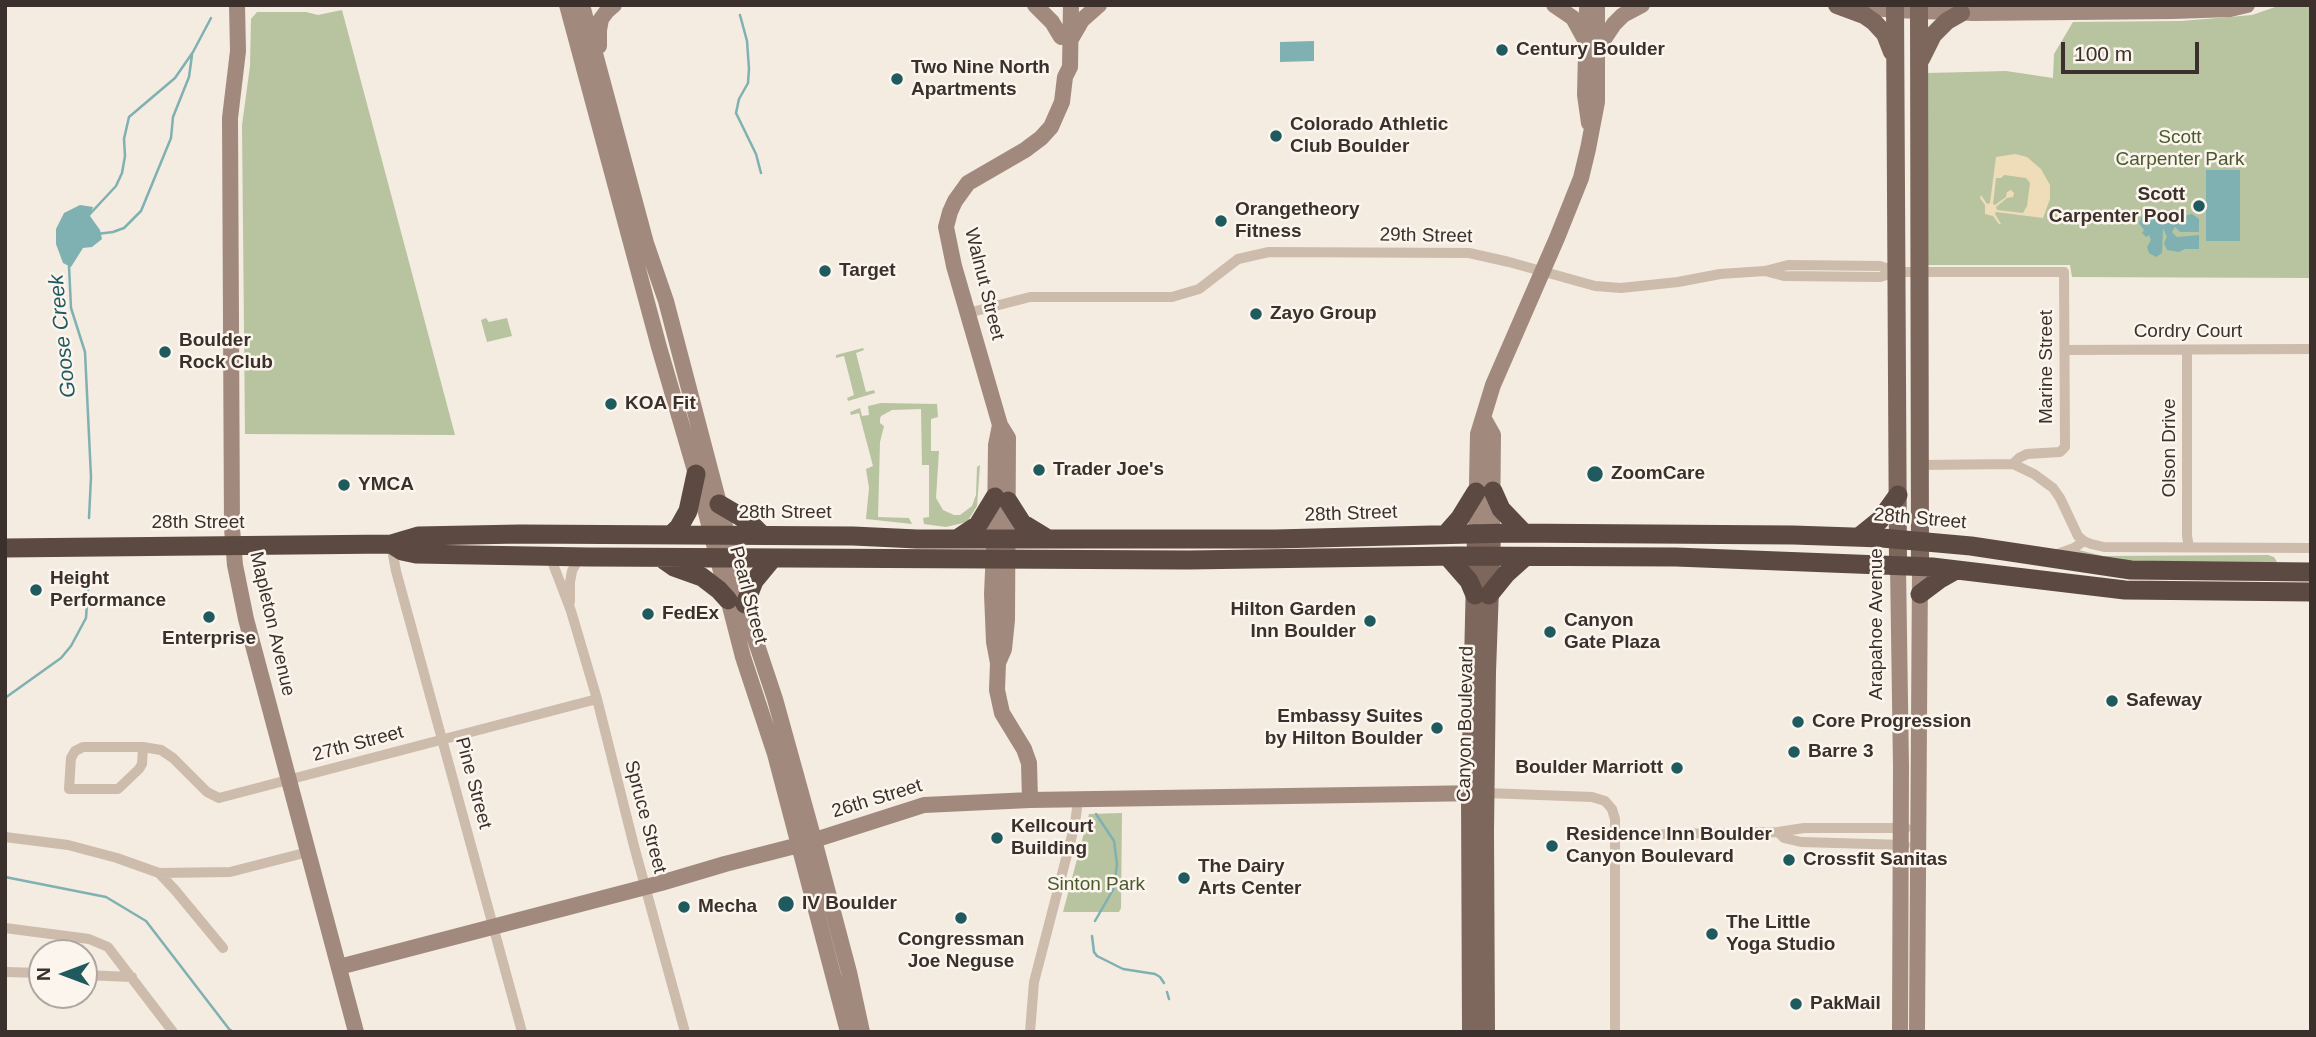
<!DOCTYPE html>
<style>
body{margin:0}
#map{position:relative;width:2316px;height:1037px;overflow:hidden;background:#f4ebe1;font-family:Helvetica,sans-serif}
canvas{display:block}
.frame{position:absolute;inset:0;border:7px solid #3b302b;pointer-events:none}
.north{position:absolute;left:28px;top:939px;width:70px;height:70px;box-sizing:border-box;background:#fbf5ee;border:2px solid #aea6a0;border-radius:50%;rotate:270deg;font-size:19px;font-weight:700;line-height:28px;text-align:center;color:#3b302b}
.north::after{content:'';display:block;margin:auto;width:24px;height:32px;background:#1f5a5e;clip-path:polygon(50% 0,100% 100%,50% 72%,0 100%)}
.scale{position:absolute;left:2061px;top:42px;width:138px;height:32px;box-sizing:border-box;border:4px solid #3b302b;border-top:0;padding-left:9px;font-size:21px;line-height:24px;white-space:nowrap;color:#3b302b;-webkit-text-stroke:5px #fbf5ee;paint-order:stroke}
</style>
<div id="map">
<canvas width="2316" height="1037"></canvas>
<div class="frame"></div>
<div class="north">N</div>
<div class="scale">100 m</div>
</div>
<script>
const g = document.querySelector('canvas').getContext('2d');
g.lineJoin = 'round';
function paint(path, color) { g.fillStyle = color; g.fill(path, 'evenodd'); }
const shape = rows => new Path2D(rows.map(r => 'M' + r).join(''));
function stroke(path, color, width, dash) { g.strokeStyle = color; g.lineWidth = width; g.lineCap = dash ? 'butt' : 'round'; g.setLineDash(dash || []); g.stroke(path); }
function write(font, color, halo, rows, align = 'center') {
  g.font = font + ' Helvetica,sans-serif'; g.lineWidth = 5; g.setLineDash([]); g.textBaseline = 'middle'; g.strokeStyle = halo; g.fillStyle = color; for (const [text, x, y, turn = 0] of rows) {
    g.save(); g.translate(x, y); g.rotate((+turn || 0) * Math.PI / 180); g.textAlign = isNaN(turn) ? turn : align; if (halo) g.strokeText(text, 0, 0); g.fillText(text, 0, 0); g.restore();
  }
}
paint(shape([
 [2281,5,2311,5,2311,278,2072,277,2070,265,1927,265,1928,73,2006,71,2053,78,2054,54,2073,22,2181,21,2252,15],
 [342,10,455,435,245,434,242,125,250,66,251,19,257,12,306,12,318,15],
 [486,318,489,322,507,318,512,336,487,342,481,320],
 [863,348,864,350,856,353,866,392,874,390,875,393,848,401,847,398,854,395,844,356,836,358,836,355],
 [881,403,937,404,938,417,931,419,931,451,939,451,936,498,943,510,954,515,960,515,972,506,976,495,977,467,980,465,977,506,967,522,946,527,924,524,923,518,929,517,929,465,922,465,921,409,892,410,881,416,880,419,880,423,884,426,880,442,878,517,909,518,912,524,866,519,869,488,866,469,873,466,859,413,851,415,850,412,860,408,862,416,869,415,868,406],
 [2079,550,2103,556,2268,555,2274,557,2277,562,2276,564,2154,567,2065,554],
 [1122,813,1121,908,1119,912,1063,912,1089,814]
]), '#b8c4a0');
paint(shape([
 [2015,154,2027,157,2041,169,2050,185,2050,199,2043,218,1996,212,1995,214,2001,224,1999,224,1993,216,1985,214,1985,205,1980,198,1981,195,1987,204,1990,203,1996,157],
 [2004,175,2026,178,2030,183,2027,206,2023,213,1997,210,1996,207,2007,198,2013,197,2014,193,2011,190,2007,192,2006,197,1995,205,1993,204,1996,178,2001,178]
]), '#efdcb8');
paint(shape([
 [1314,41,1314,61,1280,62,1280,42],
 [2206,170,2240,170,2240,241,2206,241],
 [80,205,93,207,90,216,100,230,102,239,92,247,83,248,71,267,63,263,56,244,56,229,64,213],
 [2192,214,2199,219,2199,232,2180,232,2175,227,2172,232,2177,237,2199,235,2199,249,2185,249,2179,252,2167,250,2164,243,2167,237,2163,228,2162,253,2156,257,2149,253,2147,247,2151,240,2149,235,2146,237,2142,233,2144,230,2139,223,2142,216,2150,215,2167,224,2172,218]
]), '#7fb0b2');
stroke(shape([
 [740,15,747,41,749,69,748,83,739,99,736,113,756,154,761,173],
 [89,215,116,186,122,173,125,156,124,139,129,117,175,78,193,52,211,18],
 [97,234,113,232,124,228,141,211,171,138,173,117,189,77,192,55],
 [69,266,71,308,85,352,91,477,89,518],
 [5,698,61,658,71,646,86,618,88,589],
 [5,877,106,897,146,921,229,1029,233,1032],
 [1095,921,1114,888,1117,864,1114,841,1096,814],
 [1092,936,1094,952,1097,956,1123,969,1155,974,1160,977,1164,983],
 [1167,992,1169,999]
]), '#7fb0b2', 2.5);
stroke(shape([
 [1765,271,1784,276,1880,277,1897,272,2064,272,2065,447,2060,452,2027,454,2019,458,2013,464],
 [968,313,1030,297,1172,297,1199,289,1238,259,1269,252,1469,253,1509,262,1595,286,1621,288,1678,282,1720,274,1765,271,1788,265,1880,266,1897,272],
 [2065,350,2311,349],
 [2187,350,2187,536,2189,547],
 [1920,465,2013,464,2034,474,2053,488,2060,498,2078,536,2084,541,2091,544,2104,547,2311,548],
 [391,544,396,571,522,1032],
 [2055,555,2074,548,2084,541],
 [550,556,571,611,597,699,634,846,685,1032],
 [570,602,570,582,572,571,580,556],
 [143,747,142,764,139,769,118,789,69,789,71,758,75,751,83,747,143,747,161,750,173,758,207,792,219,798,597,699],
 [1487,793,1592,797,1605,801,1612,809,1615,819,1615,1032],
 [1778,832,1784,838,1801,842,1905,845],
 [1615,835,1778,832,1804,828,1906,828],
 [5,837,68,845,117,858,159,873,230,872,308,852],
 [159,873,175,890,223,948],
 [5,928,89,939,108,947,173,1032],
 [5,972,42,973],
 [84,975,132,977],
 [1030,1032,1034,982,1075,824,1078,800]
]), '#cdbbac', 10);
stroke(shape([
 [237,5,238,51,230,118,232,528,235,565,246,619,356,1032],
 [567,5,659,347,696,474,743,657,775,754,848,1032],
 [582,5,646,243,666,301,753,633,775,699,814,840,849,972,862,1032],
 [1035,5,1052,22,1061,37],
 [1554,5,1573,18,1584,38],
 [1850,6,1895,10,1974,13,2173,11,2230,9,2247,5],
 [1587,9,1585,95,1589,123],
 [1071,39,1082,20,1099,5],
 [599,46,599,30,601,19,607,11,614,5],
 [1598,48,1614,24,1623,15,1642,5],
 [1484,419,1493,435,1492,533],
 [1000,425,996,445,995,527,992,594,994,642,998,663,997,690,1002,713,1024,749,1029,763,1030,800],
 [1476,533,1478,434,1493,385,1557,238,1581,178,1588,149,1597,102,1597,5],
 [1898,566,1901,767,1900,1032],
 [998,663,1004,649,1007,620,1008,438,1000,425,954,266,946,227,950,212,955,201,968,183,1025,150,1041,138,1051,127,1062,102,1065,77,1070,67,1071,5],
 [339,967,661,883,725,864,799,845,924,805,1030,800,1483,793],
 [1917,1032,1920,567]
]), '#a18a7d', 16);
stroke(shape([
 [1837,5,1864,15,1874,22,1885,34,1892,52],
 [1895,5,1898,566],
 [1919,5,1920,567],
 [1921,59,1933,35,1947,21,1961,13],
 [1471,1032,1470,793,1476,533],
 [1486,1032,1485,831,1487,672,1492,533]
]), '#7d675c', 18);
stroke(shape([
 [1493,491,1501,509,1524,533],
 [1008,501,1022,523,1045,537],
 [719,504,748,521,762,535],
 [672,534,679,527,688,511,696,474],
 [1446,534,1460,518,1476,492],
 [1859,537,1880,520,1898,495],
 [957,539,978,525,995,497],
 [391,544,402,551,416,554,588,557,1188,560,1456,556,1676,557,1932,567,2125,590,2311,592],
 [5,548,391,544,418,536,520,534,853,536,917,539,1276,539,1509,533,1793,535,1882,538,1971,546,2131,570,2311,572],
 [1448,557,1469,581,1475,595],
 [664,560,674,567,702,577,719,590,728,600],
 [1920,594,1940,579,1956,570],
 [1489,595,1506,574,1525,557],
 [745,604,754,581,773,558]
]), '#5c4a42', 19);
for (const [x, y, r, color] of [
 [1502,50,7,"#1f5a5e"],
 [897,79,7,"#1f5a5e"],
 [1276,136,7,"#1f5a5e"],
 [2199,206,7,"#1f5a5e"],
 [1221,221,7,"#1f5a5e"],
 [825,271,7,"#1f5a5e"],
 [1256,314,7,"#1f5a5e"],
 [165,352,7,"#1f5a5e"],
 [611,404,7,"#1f5a5e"],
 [1039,470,7,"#1f5a5e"],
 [1595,474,9,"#1f5a5e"],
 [344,485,7,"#1f5a5e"],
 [36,590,7,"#1f5a5e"],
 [648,614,7,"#1f5a5e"],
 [209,617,7,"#1f5a5e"],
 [1370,621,7,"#1f5a5e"],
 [1550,632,7,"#1f5a5e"],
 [2112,701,7,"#1f5a5e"],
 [1798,722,7,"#1f5a5e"],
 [1437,728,7,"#1f5a5e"],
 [1794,752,7,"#1f5a5e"],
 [1677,768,7,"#1f5a5e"],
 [997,838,7,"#1f5a5e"],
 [1552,846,7,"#1f5a5e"],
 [1789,860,7,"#1f5a5e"],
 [1184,878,7,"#1f5a5e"],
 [786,904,9,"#1f5a5e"],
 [684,907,7,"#1f5a5e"],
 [961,918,7,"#1f5a5e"],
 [1712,934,7,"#1f5a5e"],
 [1796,1004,7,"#1f5a5e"]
]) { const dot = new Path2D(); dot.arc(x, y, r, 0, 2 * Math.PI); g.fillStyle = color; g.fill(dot); stroke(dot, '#fbf5ee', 2.5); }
write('bold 19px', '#3b302b', '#fbf5ee', [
 ["Century Boulder",1516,50],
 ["Two Nine North",911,68],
 ["Apartments",911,90],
 ["Colorado Athletic",1290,125],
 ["Club Boulder",1290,147],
 ["Scott",2185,195,"right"],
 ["Carpenter Pool",2185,217,"right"],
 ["Orangetheory",1235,210],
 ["Fitness",1235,232],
 ["Target",839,271],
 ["Zayo Group",1270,314],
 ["Boulder",179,341],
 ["Rock Club",179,363],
 ["KOA Fit",625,404],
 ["Trader Joe's",1053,470],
 ["ZoomCare",1611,474],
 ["YMCA",358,485],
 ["Height",50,579],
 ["Performance",50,601],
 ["Hilton Garden",1356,610,"right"],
 ["Inn Boulder",1356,632,"right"],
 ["FedEx",662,614],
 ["Canyon",1564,621],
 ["Gate Plaza",1564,643],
 ["Enterprise",209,639,"center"],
 ["Safeway",2126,701],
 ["Embassy Suites",1423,717,"right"],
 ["by Hilton Boulder",1423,739,"right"],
 ["Core Progression",1812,722],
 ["Barre 3",1808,752],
 ["Boulder Marriott",1663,768,"right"],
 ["Kellcourt",1011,827],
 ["Building",1011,849],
 ["Residence Inn Boulder",1566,835],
 ["Canyon Boulevard",1566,857],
 ["Crossfit Sanitas",1803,860],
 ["The Dairy",1198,867],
 ["Arts Center",1198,889],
 ["IV Boulder",802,904],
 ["Mecha",698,907],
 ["The Little",1726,923],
 ["Yoga Studio",1726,945],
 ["Congressman",961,940,"center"],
 ["Joe Neguse",961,962,"center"],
 ["PakMail",1810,1004]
], 'left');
write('19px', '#4a5a2e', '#fbf5ee', [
 ["Scott",2180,138],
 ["Carpenter Park",2180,160],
 ["Sinton Park",1096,885]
]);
write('19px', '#3b302b', '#fbf5ee', [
 ["29th Street",1426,236,1],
 ["Walnut Street",984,284,76],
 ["Cordry Court",2188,332],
 ["Marine Street",2047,367,-90],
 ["Olson Drive",2170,448,-90],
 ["28th Street",785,513],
 ["28th Street",1351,514,-2],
 ["28th Street",1920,519,5],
 ["28th Street",198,523],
 ["Pearl Street",748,595,75],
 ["Mapleton Avenue",272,624,77],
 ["Arapahoe Avenue",1877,624,-90],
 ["Canyon Boulevard",1466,724,-89],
 ["27th Street",358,744,-15],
 ["Pine Street",473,783,75],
 ["26th Street",877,799,-17],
 ["Spruce Street",645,817,75]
]);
write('italic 21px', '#1f5a5e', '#fbf5ee', [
 ["Goose Creek",63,336,-96]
]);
</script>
